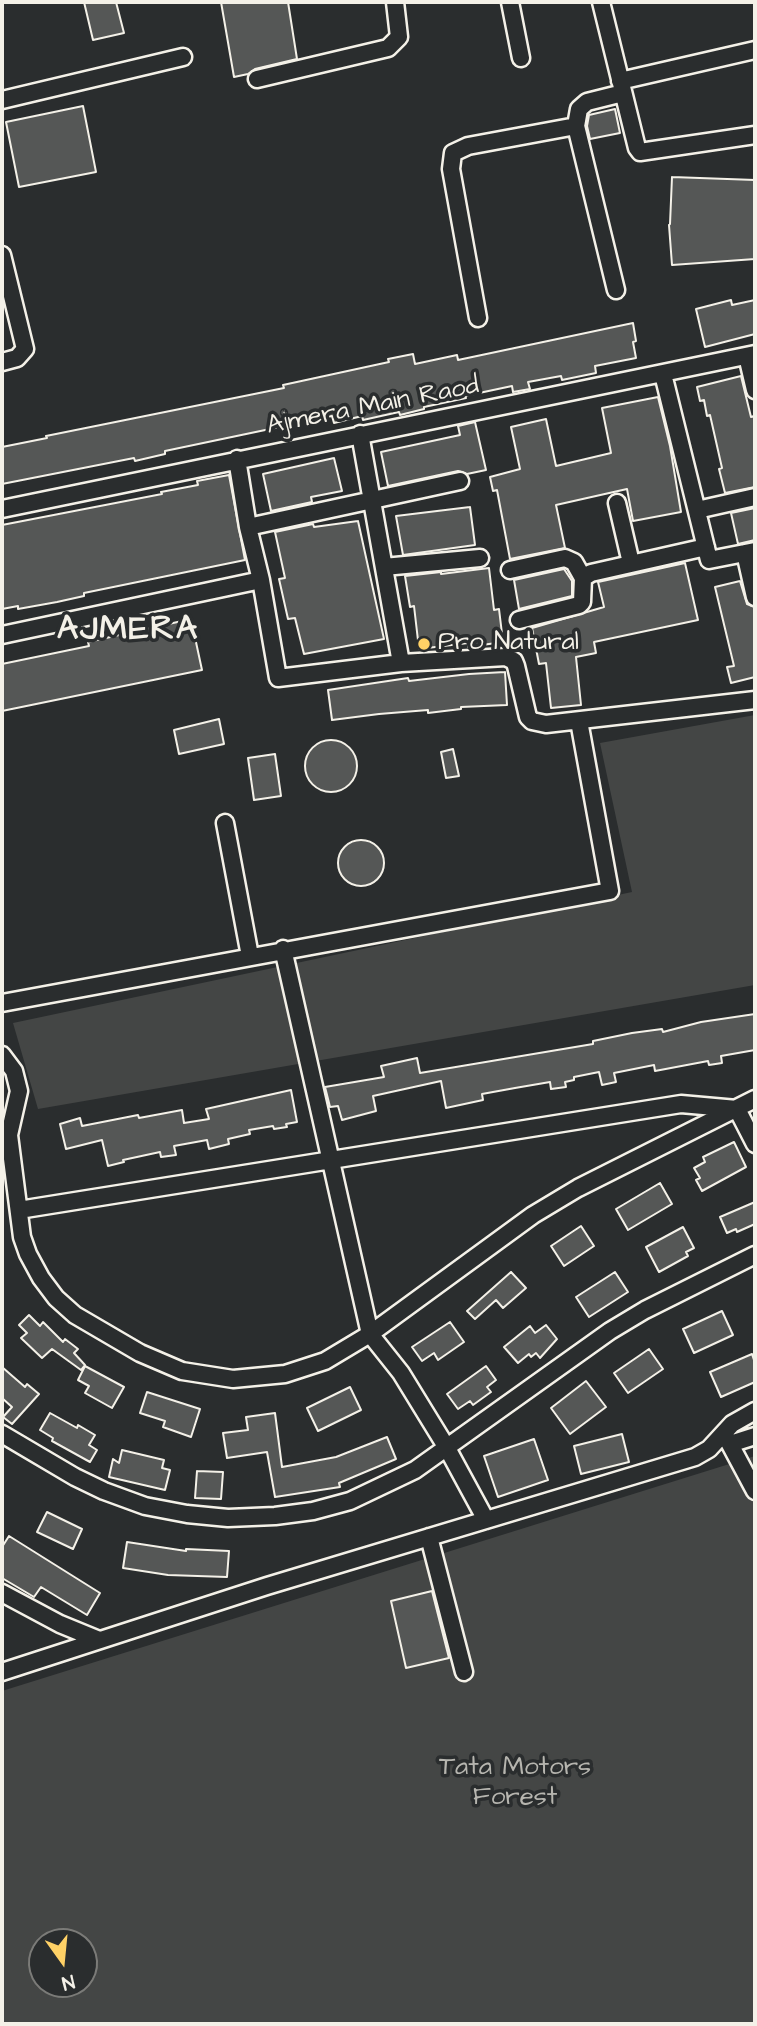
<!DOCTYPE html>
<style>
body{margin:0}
#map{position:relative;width:757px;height:2026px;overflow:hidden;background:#2a2d2e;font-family:"Architects Daughter",sans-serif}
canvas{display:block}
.frame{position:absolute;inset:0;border:4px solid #f4f1e8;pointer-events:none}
.north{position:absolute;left:28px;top:1928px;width:70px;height:70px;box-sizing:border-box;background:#2a2d2e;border:2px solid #7b7b78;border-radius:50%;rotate:165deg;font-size:19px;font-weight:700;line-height:28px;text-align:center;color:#f4f1e8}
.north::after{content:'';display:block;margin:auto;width:24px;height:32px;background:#ffd166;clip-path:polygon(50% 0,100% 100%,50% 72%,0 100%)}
</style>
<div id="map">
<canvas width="757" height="2026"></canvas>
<div class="frame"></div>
<div class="north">N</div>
</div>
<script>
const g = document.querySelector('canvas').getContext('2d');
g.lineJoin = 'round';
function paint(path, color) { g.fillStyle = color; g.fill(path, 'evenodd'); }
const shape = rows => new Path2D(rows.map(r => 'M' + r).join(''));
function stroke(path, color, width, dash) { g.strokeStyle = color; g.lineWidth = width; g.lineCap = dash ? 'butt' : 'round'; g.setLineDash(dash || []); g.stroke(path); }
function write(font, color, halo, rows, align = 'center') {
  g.font = font + ' "Architects Daughter",sans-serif'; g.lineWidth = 7; g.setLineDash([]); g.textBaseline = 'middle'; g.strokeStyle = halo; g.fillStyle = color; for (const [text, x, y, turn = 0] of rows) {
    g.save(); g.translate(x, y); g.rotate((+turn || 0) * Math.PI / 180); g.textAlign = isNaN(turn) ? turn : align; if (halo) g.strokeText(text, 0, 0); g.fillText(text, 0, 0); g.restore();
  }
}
paint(shape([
 [755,715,755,985,38,1109,13,1023,632,892,600,743],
 [755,1456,755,2024,2,2024,2,1691],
 [42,1942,84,1942,84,1984,42,1984]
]), '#444645');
const building = shape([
 [84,2,116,2,124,33,93,40,84,2],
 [221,2,288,2,297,59,255,69,248,74,234,77,221,2],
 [83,106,96,172,19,187,6,122,83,106],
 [615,109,620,133,590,139,587,126,589,115,615,109],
 [672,177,755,180,755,259,672,265,669,225,670,224,672,177],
 [731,300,732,305,755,300,755,334,705,347,696,309,731,300],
 [633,323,636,341,633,342,636,358,595,366,596,373,562,380,561,376,528,382,530,389,513,392,512,386,465,396,466,398,424,407,424,409,400,415,399,412,363,420,362,416,334,423,332,416,165,451,165,454,135,461,134,458,2,484,2,447,47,438,46,436,284,388,283,385,389,362,388,359,413,354,415,364,457,355,458,360,633,323],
 [741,376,751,417,754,416,755,424,755,487,725,493,719,469,722,468,710,415,707,416,704,400,700,401,697,387,741,376],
 [658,397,670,446,681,512,633,521,627,489,556,505,565,548,510,559,497,490,493,491,490,477,520,469,511,427,546,419,556,466,611,453,602,408,658,397],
 [475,422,486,470,467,474,458,471,388,486,381,452,460,435,458,426,475,422],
 [334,458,342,491,311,497,312,502,271,511,263,474,334,458],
 [229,475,245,560,84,593,84,596,57,602,18,609,18,606,2,609,2,525,162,494,161,492,198,485,197,481,229,475],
 [470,507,475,545,403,555,396,516,470,507],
 [755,508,755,540,738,544,731,513,755,508],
 [358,521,384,639,304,654,295,618,288,619,279,579,285,578,275,532,313,524,314,527,358,521],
 [685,563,698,620,594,642,596,653,576,657,581,705,551,708,546,663,539,664,532,628,604,607,598,582,685,563],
 [489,568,494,610,499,609,503,642,468,647,468,643,419,649,414,606,410,607,405,576,441,572,441,574,489,568],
 [564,569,572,581,572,596,519,609,514,580,564,569],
 [740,581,747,604,755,607,755,677,731,683,727,667,734,666,715,587,740,581],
 [191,619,202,670,2,711,2,664,89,646,88,642,191,619],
 [505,672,507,705,461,707,461,709,428,713,428,710,379,714,332,720,328,690,408,678,409,681,469,674,505,672],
 [219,719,224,744,179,754,174,730,219,719],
 '305 766a26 26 0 1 1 52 0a26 26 0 1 1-52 0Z',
 [453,749,459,776,446,778,441,752,453,749],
 [275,754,281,796,254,800,248,758,275,754],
 '338 863a23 23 0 1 1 46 0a23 23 0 1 1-46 0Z',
 [755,1014,755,1050,721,1056,722,1063,709,1065,708,1061,655,1071,654,1065,614,1073,616,1082,602,1085,599,1072,574,1077,574,1080,565,1082,566,1087,551,1089,550,1082,515,1088,482,1094,483,1100,446,1108,441,1081,373,1096,376,1111,342,1120,338,1106,330,1107,325,1087,384,1077,381,1066,417,1058,420,1073,593,1044,593,1041,632,1033,662,1029,663,1032,701,1022,755,1014],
 [291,1090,297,1122,286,1124,287,1127,274,1129,273,1126,249,1130,250,1134,228,1139,229,1144,209,1149,207,1140,174,1146,176,1155,161,1157,160,1152,123,1160,124,1162,108,1166,102,1140,66,1149,60,1124,80,1118,82,1126,138,1115,139,1118,182,1110,184,1123,209,1119,206,1109,291,1090],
 [734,1142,746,1167,702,1191,696,1180,700,1178,694,1168,705,1162,703,1157,734,1142],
 [660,1183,672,1204,628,1230,616,1209,660,1183],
 [755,1202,755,1224,737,1232,736,1229,727,1233,720,1217,755,1202],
 [581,1226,594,1246,564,1266,551,1246,581,1226],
 [683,1227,694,1248,686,1252,688,1256,659,1272,646,1247,683,1227],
 [511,1272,526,1288,503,1308,496,1300,475,1319,467,1311,511,1272],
 [615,1272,628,1292,589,1317,576,1297,615,1272],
 [722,1311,733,1335,694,1353,683,1329,722,1311],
 [29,1315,40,1326,43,1322,63,1342,65,1339,78,1349,74,1353,85,1365,81,1370,52,1349,42,1358,21,1338,27,1333,19,1325,29,1315],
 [450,1322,464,1342,438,1360,434,1353,422,1361,412,1347,450,1322],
 [546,1325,557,1339,540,1358,536,1353,531,1357,529,1354,518,1363,504,1347,530,1326,535,1333,546,1325],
 [649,1349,663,1369,628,1393,614,1373,649,1349],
 [752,1354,755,1363,755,1382,721,1397,710,1372,752,1354],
 [85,1366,124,1387,112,1408,85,1393,89,1386,78,1380,85,1366],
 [486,1366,496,1380,487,1387,491,1392,473,1405,470,1401,458,1409,447,1394,486,1366],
 [2,1367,25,1387,27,1384,39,1394,12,1424,3,1417,12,1407,2,1398,2,1367],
 [586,1381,606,1407,570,1434,551,1408,586,1381],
 [350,1387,361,1410,318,1431,307,1408,350,1387],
 [147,1392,200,1409,191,1437,163,1427,165,1421,140,1413,147,1392],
 [50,1413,77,1428,78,1425,95,1435,89,1445,97,1450,90,1462,52,1441,53,1438,40,1430,50,1413],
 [275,1413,282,1467,336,1457,387,1437,396,1459,339,1483,340,1487,275,1497,267,1452,227,1458,223,1433,248,1430,246,1417,275,1413],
 [622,1434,629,1462,581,1474,574,1446,622,1434],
 [534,1439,548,1480,498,1497,484,1456,534,1439],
 [122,1450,164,1460,162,1468,170,1470,165,1490,109,1477,113,1459,119,1463,122,1450],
 [197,1471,223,1472,221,1499,195,1498,197,1471],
 [47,1512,82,1529,73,1549,37,1532,47,1512],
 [9,1536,100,1593,87,1615,41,1587,34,1597,2,1578,2,1547,9,1536],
 [127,1542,186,1551,186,1549,229,1551,227,1577,168,1575,123,1568,127,1542],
 [432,1591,449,1658,406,1668,391,1601,432,1591]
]);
paint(building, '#555756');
stroke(building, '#f4f1e8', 2);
const minor = shape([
 [510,2,521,58],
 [601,2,637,148,640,152,755,135],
 [257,79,388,48,399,37,395,2],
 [620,81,755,50],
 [2,100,183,57],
 [2,255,25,349,17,358,2,362],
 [616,290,576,126,579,109,587,102,623,93],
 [478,318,451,169,453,153,468,146,576,126],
 [747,356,755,390],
 [663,374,709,560,755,551],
 [360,434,401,663],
 [237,459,248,527,261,580,278,678,401,663,506,657,514,661,516,666,528,717,532,721,546,724,755,700],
 [617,503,631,563],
 [2,509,755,354],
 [697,510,755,497],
 [248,527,460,481],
 [745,553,755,597],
 [384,567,480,558],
 [510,570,565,558,574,562,583,578],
 [519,620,579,605,582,602,583,578,591,573,706,547],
 [2,635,261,580],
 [225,823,250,956],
 [283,949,370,1334,401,1373,447,1448,486,1520],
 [2,1003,610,891,579,721],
 [2,1055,14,1071,19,1091,9,1135,22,1237,28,1254,41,1278,56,1298,75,1315,140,1353,182,1371,233,1379,285,1374,325,1361,370,1334,533,1215,578,1188,755,1099],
 [19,1210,681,1104,737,1109,755,1144],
 [724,1433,755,1491],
 [2,1434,75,1477,104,1491,145,1506,187,1514,228,1518,275,1516,313,1511,350,1501,415,1470,610,1331,645,1310,755,1255],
 [730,1444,755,1436],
 [429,1537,464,1672],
 [2,1593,60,1624,99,1640],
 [2,1672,267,1586,695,1457,709,1449,732,1424,755,1411]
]);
stroke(minor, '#f4f1e8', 21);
stroke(minor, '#2a2d2e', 16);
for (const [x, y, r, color] of [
 [424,644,7,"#ffd166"]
]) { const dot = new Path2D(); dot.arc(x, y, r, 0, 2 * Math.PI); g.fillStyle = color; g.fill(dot); stroke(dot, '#2a2d2e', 2.5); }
write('26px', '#f4f1e8', '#2a2d2e', [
 ["Ajmera Main Raod",373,407,-11]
]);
write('26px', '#f4f1e8', '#2a2d2e', [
 ["Pro Natural",438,644]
], 'left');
write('26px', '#b6b5af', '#2a2d2e', [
 ["Tata Motors",515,1769],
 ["Forest",515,1799]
]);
g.letterSpacing = '2px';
write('bold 33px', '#f4f1e8', '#2a2d2e', [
 ["AJMERA",128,631]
]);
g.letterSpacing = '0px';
</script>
